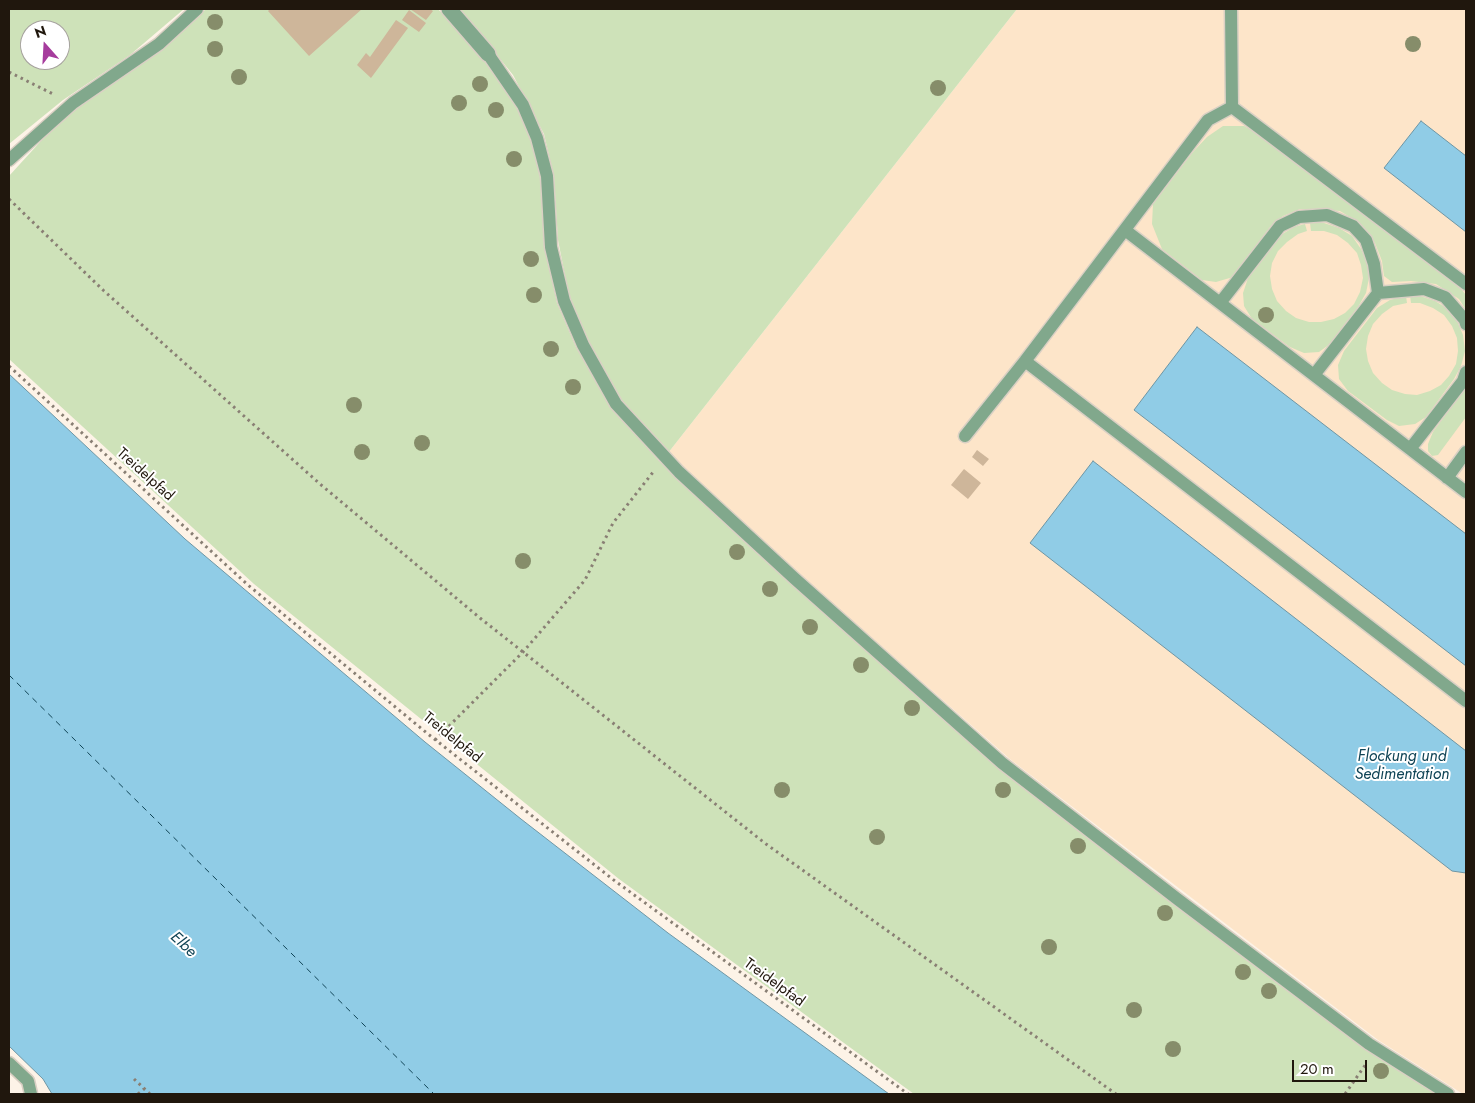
<!DOCTYPE html>
<style>
body{margin:0}
#map{position:relative;width:1475px;height:1103px;overflow:hidden;background:#fdf3e7;font-family:Jost,sans-serif}
canvas{display:block}
.frame{position:absolute;inset:0;border:10px solid #20170d;pointer-events:none}
.north{position:absolute;left:20px;top:20px;width:50px;height:50px;box-sizing:border-box;background:#fff;border:1px solid #a6a29e;border-radius:50%;rotate:341deg;font-size:14px;font-weight:700;line-height:20px;text-align:center;color:#20170d}
.north::after{content:'';display:block;margin:auto;width:18px;height:22px;background:#a63c9d;clip-path:polygon(50% 0,100% 100%,50% 72%,0 100%)}
.scale{position:absolute;left:1292px;top:1060px;width:75px;height:22px;box-sizing:border-box;border:2px solid #20170d;border-top:0;padding-left:6px;font-size:15px;line-height:18px;white-space:nowrap;color:#20170d;-webkit-text-stroke:4px #fff;paint-order:stroke}
</style>
<div id="map">
<canvas width="1475" height="1103"></canvas>
<div class="frame"></div>
<div class="north">N</div>
<div class="scale">20 m</div>
</div>
<script>
const g = document.querySelector('canvas').getContext('2d');
g.lineJoin = 'round';
function paint(path, color) { g.fillStyle = color; g.fill(path, 'evenodd'); }
const shape = rows => new Path2D(rows.map(r => 'M' + r).join(''));
function stroke(path, color, width, dash) { g.strokeStyle = color; g.lineWidth = width; g.lineCap = dash ? 'butt' : 'round'; g.setLineDash(dash || []); g.stroke(path); }
function write(font, color, halo, rows, align = 'center') {
  g.font = font + ' Jost,sans-serif'; g.lineWidth = 4; g.setLineDash([]); g.textBaseline = 'middle'; g.strokeStyle = halo; g.fillStyle = color; for (const [text, x, y, turn = 0] of rows) {
    g.save(); g.translate(x, y); g.rotate((+turn || 0) * Math.PI / 180); g.textAlign = isNaN(turn) ? turn : align; if (halo) g.strokeText(text, 0, 0); g.fillText(text, 0, 0); g.restore();
  }
}
paint(shape([
 [1017,9,1466,9,1466,1094,1463,1094,1378,1040,1011,760,798,573,668,453]
]), '#fde5c9');
paint(shape([
 [9,9,184,9,130,55,63,100,9,144],
 [30,30,60,30,60,60,30,60],
 [206,9,438,9,479,54,501,84,516,107,532,137,541,179,544,244,557,303,576,347,611,407,659,461,792,584,997,767,1365,1048,1436,1094,914,1094,619,879,254,584,9,359,9,176,41,141,77,107,162,48],
 [460,9,1017,9,668,453,623,402,588,342,570,301,558,240,554,177,544,134,513,75],
 [1223,126,1244,126,1267,138,1461,289,1466,295,1466,310,1459,299,1436,284,1411,281,1392,282,1384,276,1382,261,1375,243,1355,220,1340,211,1318,209,1300,209,1283,216,1270,227,1233,277,1216,282,1202,280,1162,249,1152,224,1153,204,1193,152,1207,137],
 [1310,223,1324,223,1339,228,1352,236,1361,249,1367,263,1369,278,1366,293,1358,307,1330,344,1319,352,1304,353,1290,347,1252,319,1244,306,1243,293,1248,278,1281,235,1294,227,1305,224,1307,231,1298,234,1287,242,1278,251,1272,263,1270,276,1272,289,1277,301,1286,311,1296,318,1309,322,1321,322,1334,319,1345,313,1354,304,1360,292,1363,278,1361,265,1357,253,1348,243,1337,235,1324,231,1311,231],
 [1410,295,1420,296,1435,301,1448,309,1457,321,1463,335,1465,351,1461,366,1454,379,1426,417,1415,424,1399,426,1387,420,1348,391,1339,379,1338,365,1344,351,1377,308,1390,300,1406,296,1407,303,1393,306,1382,314,1373,324,1368,336,1366,349,1368,361,1373,373,1382,383,1392,390,1405,394,1417,395,1430,391,1441,385,1449,376,1456,364,1458,351,1457,338,1452,326,1444,315,1433,308,1420,303,1411,303],
 [1466,387,1466,417,1438,455,1432,456,1428,451,1428,444,1433,432]
]), '#cee2b9');
const water = shape([
 [1421,121,1466,156,1466,232,1384,168,1421,121],
 [1197,327,1466,534,1466,666,1134,410,1197,327],
 [9,374,185,539,425,742,521,819,668,933,889,1094,52,1094,43,1079,9,1046,9,374],
 [1093,461,1466,751,1466,873,1452,871,1030,543,1093,461]
]);
paint(water, '#90cce6');
stroke(water, '#6e96a5', 1);
stroke(shape([
 [9,675,434,1094]
]), '#104456', 1, [6, 5]);
paint(shape([
 [270,9,362,9,309,56,268,11],
 [410,9,430,9,433,11,426,20],
 [409,10,426,23,419,32,402,20],
 [396,20,408,28,371,78,357,65,366,53,370,57],
 [977,450,989,459,983,466,972,457],
 [964,469,981,483,968,499,951,485]
]), '#ceb69a');
const lane = shape([
 [488,54,523,105,537,138,547,176,551,247,564,301,583,345,616,404,679,472,794,578,1002,763,1176,898,1369,1044,1448,1094],
 [1232,107,1466,284],
 [9,160,73,103,159,44,197,9],
 [1125,230,1466,492],
 [1220,303,1280,226,1299,217,1327,215,1353,226,1366,240,1374,264,1378,293,1424,289,1445,297,1465,320,1466,324],
 [1025,361,1466,701],
 [1314,375,1378,293],
 [965,436,1025,361,1208,120,1232,107,1231,9],
 [1410,449,1463,381,1466,372],
 [1447,478,1466,452],
 [9,1063,28,1081,31,1094]
]);
const street = shape([
 [449,9,488,54]
]);
stroke(lane, '#dad0c4', 15);
stroke(street, '#dad0c4', 18);
stroke(shape([
 [9,72,55,95],
 [9,199,103,290,320,484,480,618,766,844,1116,1094],
 [9,366,248,585,428,734,615,881,908,1094],
 [435,740,523,652,585,580,613,523,654,471],
 [134,1079,150,1094],
 [138,1094,144,1089],
 [1345,1094,1366,1064]
]), '#897f74', 3, [2.5, 4]);
stroke(lane, '#81a88c', 12);
stroke(street, '#81a88c', 15);
g.fillStyle = '#868d6a';
for (const [x, y] of [
 [215,22],
 [1413,44],
 [215,49],
 [239,77],
 [480,84],
 [938,88],
 [459,103],
 [496,110],
 [514,159],
 [531,259],
 [534,295],
 [1266,315],
 [551,349],
 [573,387],
 [354,405],
 [422,443],
 [362,452],
 [737,552],
 [523,561],
 [770,589],
 [810,627],
 [861,665],
 [912,708],
 [782,790],
 [1003,790],
 [877,837],
 [1078,846],
 [1165,913],
 [1049,947],
 [1243,972],
 [1269,991],
 [1134,1010],
 [1173,1049],
 [1381,1071]
]) { g.beginPath(); g.arc(x, y, 8, 0, 2 * Math.PI); g.fill(); }
write('15px', '#20170d', '#fff', [
 ["Treidelpfad",145,475,42],
 ["Treidelpfad",452,738,39],
 ["Treidelpfad",774,983,36]
]);
write('italic 16px', '#104456', '#fff', [
 ["Flockung und",1402,757],
 ["Sedimentation",1402,775],
 ["Elbe",183,945,43]
]);
</script>
